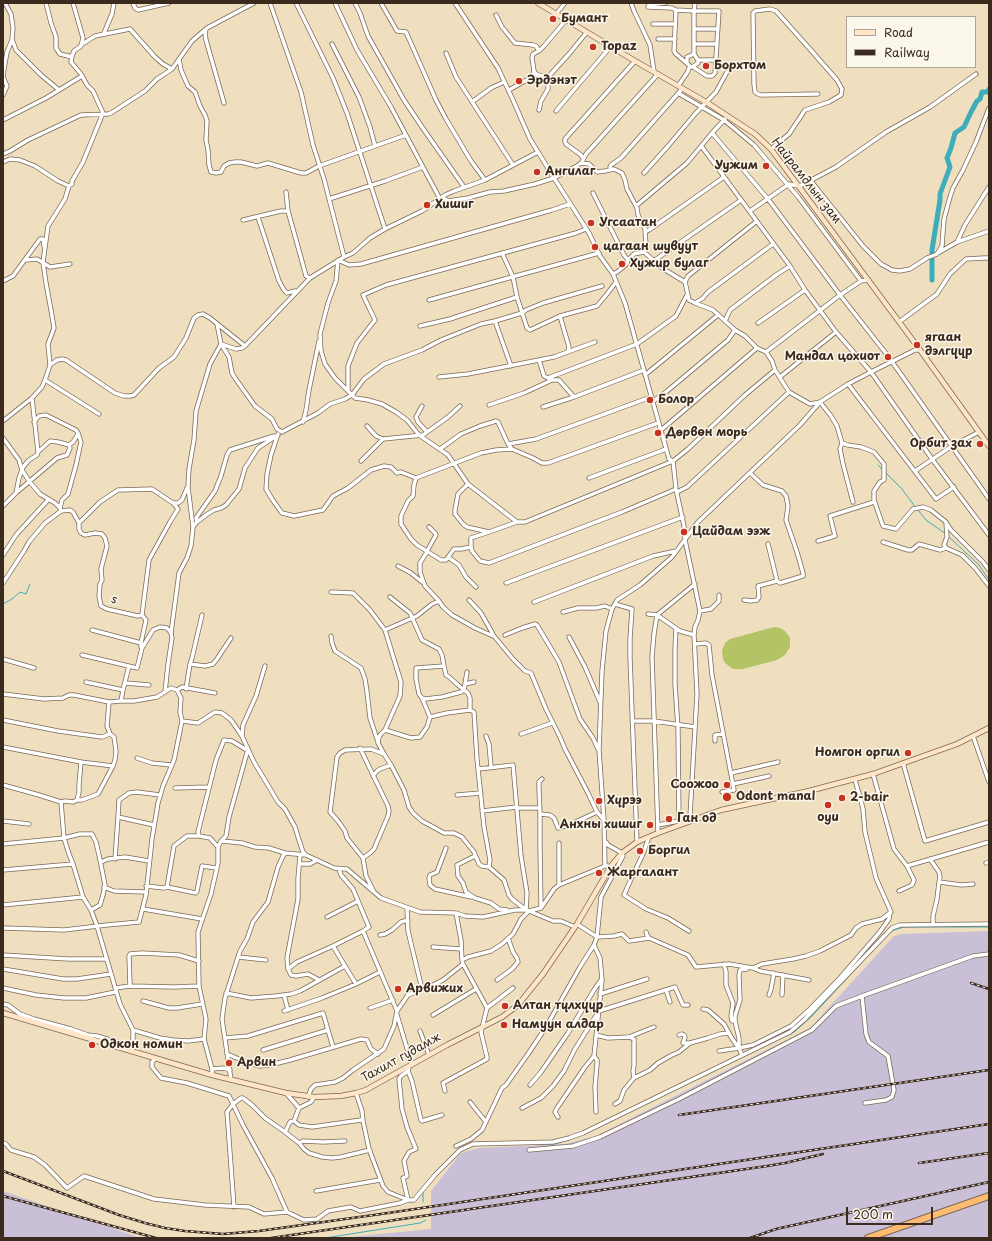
<!DOCTYPE html>
<meta charset="utf-8">
<style>
body{margin:0}
#map{position:relative;width:992px;height:1241px;overflow:hidden;background:#efdfbf;font-family:"Playpen Sans",sans-serif}
canvas{display:block}
.frame{position:absolute;inset:0;border:4px solid #3b2a1e;pointer-events:none}
.legend{position:absolute;left:846px;top:16px;width:130px;height:52px;box-sizing:border-box;background:#fbf7ec;border:1px solid #aea59a;margin:0;padding:5px 7px;list-style:none;font-size:12px;color:#3b2a1e}
.legend li{display:flex;align-items:center;gap:8px;height:20px}
.legend b{width:20px;border:1px solid #aea59a}
.scale{position:absolute;left:846px;top:1207px;width:87px;height:18px;box-sizing:border-box;border:2px solid #3b2a1e;border-top:0;padding-left:5px;font-size:12px;line-height:14px;white-space:nowrap;color:#3b2a1e;-webkit-text-stroke:3px #fbf7ec;paint-order:stroke}
</style>
<div id="map">
<canvas width="992" height="1241"></canvas>
<div class="frame"></div>
<ul class="legend">
<li><b style="height:5px;background:#ffe4c6"></b>Road</li>
<li><b style="height:5px;background:#3b2a1e"></b>Railway</li>
</ul>
<div class="scale">200 m</div>
</div>
<script>
const g = document.querySelector('canvas').getContext('2d');
g.lineJoin = 'round';
function paint(path, color) { g.fillStyle = color; g.fill(path, 'evenodd'); }
const shape = rows => new Path2D(rows.map(r => 'M' + r).join(''));
function stroke(path, color, width, dash) { g.strokeStyle = color; g.lineWidth = width; g.lineCap = dash ? 'butt' : 'round'; g.setLineDash(dash || []); g.stroke(path); }
function write(font, color, halo, rows, align = 'center') {
  g.font = font + ' "Playpen Sans",sans-serif'; g.lineWidth = 3; g.setLineDash([]); g.textBaseline = 'middle'; g.strokeStyle = halo; g.fillStyle = color; for (const [text, x, y, turn = 0] of rows) {
    g.save(); g.translate(x, y); g.rotate((+turn || 0) * Math.PI / 180); g.textAlign = isNaN(turn) ? turn : align; if (halo) g.strokeText(text, 0, 0); g.fillText(text, 0, 0); g.restore();
  }
}
paint(shape([
 [989,931,989,1238,339,1238,431,1229,431,1191,461,1153,479,1148,565,1144,596,1136,810,1028,894,936,902,934],
 [3,1191,141,1238,3,1238]
]), '#c9bfd7');
paint(shape([
 [774,627,780,628,785,631,790,638,790,647,785,655,777,660,743,669,733,669,725,663,723,659,722,650,726,642,730,639]
]), '#b4c366');
stroke(shape([
 [878,465,883,470],
 [885,472,902,489,916,508],
 [918,510,926,520,946,534],
 [948,536,979,565,989,580],
 [3,604,12,599,20,592,26,594,30,584],
 [786,1036,794,1032,811,1017,891,931,904,927,989,927],
 [540,1144,555,1144,580,1136],
 [423,1192,423,1202],
 [325,1238,420,1223,426,1220]
]), '#3eadba', 1);
stroke(shape([
 [932,280,932,250,940,200,940,194,950,167,947,158,951,148,955,133,964,127,971,112,977,101,980,99,982,92,988,92,989,89]
]), '#3eadba', 5);
const street = shape([
 [5,3,11,14,13,28,12,39,16,50,41,75,59,90],
 [46,3,51,23,56,37,56,48,60,54,72,57],
 [133,3,135,8,138,10,169,3],
 [270,3,301,92,313,145,324,179,344,257],
 [296,3,333,78,347,113,385,229],
 [335,3,357,50,391,107,440,199,445,199,448,201,468,198,490,192,504,191,535,184,554,178,577,166,582,162,586,154,658,74],
 [355,3,360,13,368,36,404,100,422,127,464,187],
 [381,3,397,31,406,32,436,100,446,119,471,161,485,180],
 [455,3,498,68,513,100,530,139,554,178,589,233,600,256,613,274,625,303,669,459,673,461,676,489,684,526,685,540,700,611,698,620,695,627,694,635,697,694,690,816,679,821,658,825],
 [631,3,634,11,650,45,654,71],
 [666,3,649,4,648,7,672,8,676,10],
 [556,14,565,3],
 [496,15,502,27,515,43,533,45,536,46,539,51],
 [653,24,675,24],
 [206,29,205,33,206,40,224,103],
 [694,29,718,29],
 [104,33,112,14,114,3],
 [658,39,675,39],
 [332,44,359,97,370,127,375,146],
 [694,44,717,44],
 [81,45,95,36,130,29,155,57,163,64,172,69,192,41,207,28,254,3],
 [446,53,456,77,513,165],
 [179,59,181,70,188,86,195,92,200,106,205,115,207,121,206,140,208,150,209,165,211,172,216,173,221,172,224,166,229,163,235,162,241,162,257,166,268,163,301,173,306,173,319,166,406,135],
 [698,60,716,60],
 [687,63,687,57,694,54,698,60,698,63,692,67],
 [693,67,707,76,712,76,715,73,719,11,694,11,695,3],
 [534,71,536,74,545,77,549,76,569,54,587,32],
 [678,86,687,73,690,66,676,54,674,51,676,10,694,11,694,54],
 [509,90,532,77,534,71,532,58,533,54,539,51,544,46,566,20],
 [678,93,724,120,754,145,799,198,861,281],
 [3,95,7,86,3,77,4,69,7,52,12,40],
 [472,102,491,88,504,82],
 [539,110,541,101,548,89,548,84,545,77],
 [556,111,611,46],
 [3,120,46,98,82,76],
 [712,133,768,199,840,295,888,356,989,499],
 [702,147,790,266,805,290,836,332,871,372,932,459,989,535],
 [771,149,789,134,805,110,829,102,841,95,842,89,837,80,809,48,776,11,770,9,755,11,753,13,754,84,755,92,758,94,761,95,818,94],
 [3,154,10,151,28,140,81,115,108,114,111,113,145,91,157,79,172,69],
 [583,158,581,155,566,144,565,142,565,139,635,61],
 [3,162,10,159,20,160,35,166,58,181,69,186],
 [581,163,589,164,597,172,605,171,614,169,622,173,625,180,627,189,637,208,638,215,645,229,646,246,644,252,634,254,628,260,627,264,617,272,613,274],
 [611,169,610,167,611,165,621,158,682,89],
 [644,173,669,145,695,114,716,92,727,72],
 [811,181,863,246,881,264,892,270,900,271,910,269,927,258,937,254,942,246,944,219,950,197,953,188,963,170,976,142,989,108],
 [286,192,288,211,303,265,306,276,310,278],
 [593,193,624,255,628,260],
 [329,199,385,181,423,167],
 [570,204,552,210,361,264,349,265,338,260,336,281,328,303,320,334,321,351,325,364,335,378,355,398,368,400,382,404,396,412,407,420,419,435,448,455,468,484,517,522,525,522,673,461,688,449,745,395,775,370],
 [636,206,687,163,712,133,725,119],
 [750,211,789,184,798,186,802,185,836,167,886,132,930,107,976,74],
 [258,217,279,281,284,290,287,293,295,291],
 [243,220,281,211,288,211],
 [757,221,688,276,685,282,689,300,695,303,703,298,708,292,773,244],
 [645,229,647,231,649,230,724,177],
 [957,242,965,225,989,187],
 [644,252,662,268,685,282],
 [502,253,513,277,517,297,527,328,530,330,560,316,597,306,607,294,616,282],
 [938,253,957,242,989,231],
 [26,260,37,259,50,267,70,264],
 [655,260,741,200],
 [3,281,13,276,40,239,43,239,44,246],
 [429,300,599,253],
 [695,303,713,310,735,330,745,336,757,348,766,352,772,361,775,370,789,392,810,404,820,402],
 [560,316,569,347,568,351],
 [725,321,730,310,776,275,790,266],
 [899,322,937,294,950,274,966,259,984,258,989,258],
 [758,323,805,290],
 [217,324,221,344,236,349,242,348,245,346,310,278,344,257,353,253,370,238,385,229,422,211,445,195,454,191,485,180,538,152],
 [420,326,450,319,517,297],
 [766,352,840,295,861,281,869,280],
 [539,360,544,376,552,380,559,380,574,397],
 [50,365,57,360,62,359,66,360,115,393,124,396,130,396,134,395,159,368,174,357,186,338,194,318,198,315,203,314,210,318,245,346],
 [511,366,495,321,522,313,526,310,543,303,602,286],
 [645,375,718,315],
 [439,377,468,374,539,360,554,357,595,342],
 [780,377,836,332],
 [548,378,637,344,676,316,687,295],
 [45,380,99,414],
 [848,384,936,499,954,487],
 [348,390,348,366,357,343,375,320,363,295,386,285,576,233,586,229],
 [652,402,666,392,728,340,735,330],
 [820,402,831,416,837,426,842,443,840,449,843,464,853,502],
 [489,405,524,393,552,380],
 [422,406,416,417,418,422,427,432],
 [543,407,574,397,644,370],
 [3,421,32,398],
 [34,422,39,416,46,415,76,430,78,433,81,442,76,465,68,494,62,500,60,508],
 [303,422,306,410,309,390,319,341],
 [367,426,376,436,383,439,423,435,448,417,460,406],
 [660,431,757,348],
 [278,434,271,455,267,474,266,489,272,499,282,513,294,516,323,510,333,496,348,488,371,470,384,466,391,467,397,473,401,472,416,478,481,453,496,450,512,449,533,458,542,463,548,463,658,423],
 [3,438,19,460,22,470,29,481,40,494,55,503,60,508,61,511,45,523,29,542,24,551,3,583],
 [842,443,848,445,861,447,874,452,884,464,884,480,880,482,874,491,874,500,883,526,896,529,913,509,923,507,931,510,946,522,947,537,944,545,946,548,962,555,975,568,989,586],
 [508,444,536,439,651,397],
 [440,449,461,434,480,426,496,421,498,422,508,444,512,449],
 [38,452,50,441,58,442,69,445,73,442,78,434],
 [361,461,383,439],
 [915,471,952,446,979,432],
 [750,473,763,485,782,491,786,496,788,506,786,520,797,552,803,573,803,576,780,583,777,581,768,544],
 [416,478,414,485,413,496,408,501,401,516,401,524,411,539,417,545,441,560,446,560,454,549,461,549,471,547],
 [589,478,666,449],
 [468,484,458,494,455,510,455,514,463,524,467,527,489,532,517,522],
 [17,492,57,458,67,455,70,448,69,445],
 [677,492,687,487,789,392],
 [3,506,16,493,19,478,23,467,29,460,37,455,38,452,32,398,42,387,45,380,50,365,48,344,54,328,51,310,46,283,43,262,48,226,65,199,69,186,72,184,72,181,83,162,103,113,93,91,87,85,81,74,71,62,72,56,74,51,81,46,83,38,73,3],
 [61,511,70,510,73,512,79,523,79,529,81,533,85,535,95,533,102,534,105,538,107,546,101,569,102,580,100,584,99,596,101,606,107,609,138,616,142,615],
 [197,522,196,518,215,491,221,476,227,455,230,450,274,436],
 [79,523,100,502,118,490,152,489,173,503,178,503,182,500,187,488],
 [947,524,951,530,983,562,989,570],
 [193,527,197,522,206,515,214,510,221,508,226,505,239,489,245,468,258,448,278,435],
 [489,532,471,538,471,547,472,551,480,561,489,563,622,512,676,489],
 [818,541,835,536,830,516,874,502],
 [883,542,908,550,912,550,919,544,940,550,946,548],
 [427,551,436,535,435,533,429,527],
 [427,552,420,563,420,572,425,586,439,601,443,607,452,615,475,628,493,636],
 [3,555,16,535,48,500],
 [448,557,459,565,466,577,476,587],
 [398,566,411,573,422,582],
 [506,583,683,517],
 [331,592,353,593,370,610,385,630,417,616,432,604,439,601],
 [390,597,410,613,422,640,439,649,442,655,444,666],
 [469,600,481,613,494,636,513,659,525,671,531,673,546,709,560,737,565,749,588,793,597,812,604,820],
 [744,600,751,601,757,600,759,597,758,586,777,581],
 [534,602,653,556,676,551],
 [615,604,632,609,630,639,630,658,637,842],
 [700,611,711,609,719,601,719,595],
 [563,612,578,608,596,608,605,606,612,609],
 [648,614,657,615,680,631,694,635],
 [676,628,675,650,675,684,678,728,679,821],
 [92,630,141,643],
 [171,633,179,573,187,558,191,546,193,527,188,487,189,469,194,440,196,411,210,364,221,344,229,357,232,373,235,378,255,406,272,419,277,429,282,432,318,413,330,404,345,399,352,395,364,379,384,364,422,350,441,340,481,324,495,321],
 [505,635,522,628,535,624,537,625,559,662,580,719,593,738,598,749],
 [331,636,332,643,335,651,361,668,365,679,367,692,370,718,378,742],
 [569,637,585,667,600,702],
 [695,644,706,643,709,645,712,675,734,790,722,792],
 [141,647,141,643,146,620,142,615,149,560,170,522,178,509,173,503],
 [82,655,137,668,142,648,153,630,160,627,167,628,171,633,172,638,168,664,165,692],
 [3,659,34,668],
 [190,664,205,666,213,664,217,659,231,638],
 [265,666,256,696,243,725,242,736,254,762,278,802,285,809,295,827,299,840,303,852,306,855],
 [467,672,464,690,461,692,442,697,425,699,422,698,419,694,416,679,416,668,444,666,446,675,449,677,458,685,464,690,468,693,470,698,470,710,474,712,477,759,484,827,490,860,489,867,504,880,509,895,512,899,521,906,529,911,553,921,561,921,575,927],
 [86,682,123,690,121,701],
 [125,683,149,685],
 [465,684,474,682],
 [186,689,190,664,192,658,202,615],
 [123,690,129,666],
 [177,690,182,687,215,693],
 [3,694,44,699,63,698,69,695,74,695,109,702,121,701,134,701,157,697,171,688,177,690,181,698,180,712,182,721,174,760,163,786,158,803,152,839,146,895,139,922,107,925,64,930,3,928],
 [422,698,430,717,447,713,470,710],
 [3,720,58,731,102,737,110,734,107,726,109,702],
 [182,721,198,723,215,712,222,713,231,720,242,736],
 [632,721,654,721,695,727],
 [385,730,411,738,420,737,427,727,430,717],
 [521,734,552,723],
 [486,736,489,744,491,767],
 [973,736,989,782],
 [715,741,715,735,723,734],
 [3,747,81,762,79,785,79,792,77,800,73,802,65,801,61,802],
 [360,748,388,806,389,811,388,816,374,849,370,853,363,858],
 [384,754,378,743,379,737,381,734,385,730,400,696,401,682,385,630],
 [137,758,152,763,171,765],
 [81,762,113,766,115,760,116,751,114,737,110,734],
 [903,763,925,841,989,822],
 [731,773,778,762],
 [873,774,894,849,907,866,914,880,912,885,899,891],
 [373,776,377,771,380,769,391,765],
 [733,784,769,776],
 [3,785,39,795,61,802,64,838,69,854,73,864,83,897,91,910,97,926,120,1004,133,1030,133,1039,132,1042,128,1044,123,1044,97,1036,88,1035,71,1029,34,1019,20,1014,8,1005,3,1004],
 [175,788,208,787],
 [457,795,481,793],
 [77,800,82,800,98,794,113,766],
 [517,808,539,808],
 [482,811,517,807],
 [540,814,550,815,554,818,558,828,569,825,597,812],
 [118,817,119,800,129,793,137,792,160,795],
 [3,821,29,824],
 [658,833,652,657,654,634,657,615,695,584],
 [649,837,643,854,631,879,624,895,646,909,668,918,689,931],
 [222,841,242,843,255,847,269,848,285,853],
 [559,843,559,885],
 [3,844,64,838,80,834,92,834,96,842,99,855,105,885,103,895,100,905,91,910],
 [446,848,437,872,430,875,429,878,430,885,435,889,471,897],
 [300,855,298,879,298,899,287,958,288,969,291,975,296,976,308,974,319,980],
 [475,856,457,865,458,876,463,883,466,892,475,898,491,903,499,909,507,910],
 [115,859,118,817,154,825],
 [930,859,939,872,940,878,939,882,962,885,973,884],
 [101,862,108,859,125,857,149,861],
 [986,863,989,862],
 [300,864,310,864,317,860],
 [605,866,604,820,599,750,602,671,606,631,612,609,617,600,640,585,672,557,698,522,779,445,800,425,820,402,848,384,871,372,915,350,920,350],
 [907,866,989,842],
 [339,869,341,875,353,889,369,927,363,931,397,1011],
 [3,870,73,864],
 [146,886,164,888,167,887,174,846,187,836,199,836],
 [104,887,114,891,146,892],
 [167,887,196,893,197,891,202,866,216,868],
 [374,892,366,876,363,858,347,838,345,831,338,821,330,812,337,757,340,753,345,750,371,749,384,754,391,765,404,790,409,807,413,813,422,821,435,828,444,833,454,833,462,837,474,852,479,864,482,866,489,867],
 [3,905,83,897],
 [541,907,540,847,540,814,539,789,539,782,542,779],
 [407,908,408,931,422,989],
 [143,909,202,919],
 [456,913,461,940,462,960],
 [327,917,358,901],
 [577,924,597,937,614,936,622,934,629,941,649,938,688,955,696,967,729,964,753,968,762,964,793,959,806,956,820,951,851,935,856,928,862,924,882,919,891,912,876,878,865,832,863,809,860,797,855,780],
 [933,924,933,916,937,899,939,882],
 [646,932,647,935,649,938],
 [380,935,385,934,392,930,401,922,408,920],
 [433,947,461,949],
 [3,955,68,959,107,959],
 [238,957,266,960],
 [724,964,726,972,726,985,733,1003,731,1016,732,1021,735,1021],
 [345,966,333,946,363,931],
 [753,968,760,971,809,980],
 [3,969,63,979,77,979,111,974],
 [288,969,297,962,333,946],
 [497,980,512,969,518,962,517,958,513,952,508,938],
 [130,986,129,956,130,954,142,953,179,955,199,961],
 [3,988,36,995,64,998,86,998,115,992],
 [115,988,130,986,174,987,199,986],
 [666,990,670,1002],
 [226,993,251,998,276,996,291,994,300,991,345,966,356,984],
 [600,994,647,979],
 [284,995,288,1010],
 [769,995,771,989,774,973],
 [782,995,783,975],
 [862,996,866,1034,869,1042,888,1056,894,1090,892,1097,886,1100,865,1103],
 [143,1001,169,1008,177,1008,202,1004],
 [370,1008,393,1000],
 [487,1008,513,988],
 [703,1009,708,1010,724,1024,731,1037,738,1047],
 [284,1011,322,998,356,984,380,972],
 [397,1015,412,1065],
 [433,1015,476,989],
 [133,1030,160,1038,173,1040,188,1041,204,1039],
 [420,1031,429,1055],
 [596,1035,608,1038,629,1037,654,1027],
 [679,1035,682,1034,684,1035,685,1037,683,1043,690,1043,708,1038,720,1034,729,1033],
 [225,1038,248,1036,323,1013,333,1047],
 [739,1048,753,1045,791,1026,810,1009,840,978,879,933,889,919,890,913],
 [739,1048,739,1038,735,1021,735,1016,740,1000,739,975,740,970,747,969],
 [263,1050,328,1030],
 [719,1051,739,1048,742,1055],
 [227,1054,251,1064,260,1066,270,1065,290,1060,361,1039,367,1040,371,1049,378,1054],
 [155,1059,152,1062,152,1067,161,1078,187,1083,229,1096,243,1125,272,1178,287,1212,304,1220,317,1219,328,1211,351,1207,360,1211,400,1203,408,1200],
 [212,1069,224,1068,230,1070],
 [408,1071,412,1081,421,1120,422,1121,442,1115],
 [212,1075,212,1069,204,1039,206,1019,199,986,198,932,211,894,218,863,218,847,221,841,226,836,229,817,248,749,245,749,232,741,224,740,216,760,198,832,199,836,210,838,218,847],
 [634,1078,650,1070,658,1063,672,1055,679,1052,690,1043],
 [231,1080,222,1019,225,998,240,951,247,939,253,922,268,902,278,867,283,856,285,853,306,855,334,868,347,869,381,898,420,912,456,913,465,916,483,917,515,910,526,910,527,893,521,856,513,765,479,769],
 [530,1085,541,1072,568,1033,594,990,601,980],
 [445,1091,443,1083,487,1059,487,1057,481,1032,487,1008,463,964],
 [286,1093,299,1108],
 [356,1093,362,1111,363,1121],
 [308,1097,311,1089,315,1085,335,1082,343,1078,353,1070,384,1049,394,1026,397,1011,408,995,429,987,443,980,463,964,462,960,468,957,491,951,502,944,513,934,521,919,529,911,541,908,554,889,559,885,605,866,608,866],
 [470,1102,486,1122],
 [615,1104,620,1101,624,1090,634,1078,633,1071,634,1066,634,1039,629,1037],
 [522,1108,541,1098,553,1086,564,1071,575,1049,599,1011,675,987,683,1005,688,1005],
 [596,1112,595,1087,597,1064,597,1060,594,1056,602,980,600,958,594,945,597,937,601,897,623,856,622,853,608,845,606,842],
 [558,1117,555,1112,557,1108,585,1067,594,1056],
 [294,1121,299,1125,312,1127,361,1120,363,1121,369,1149,383,1186,388,1192,408,1200,414,1200,435,1175,460,1150,473,1144,553,1142,569,1138,583,1133,790,1032,804,1020,892,928,900,925,989,924],
 [285,1132,290,1122,294,1121,299,1108,311,1102,314,1097],
 [3,1143,6,1144,11,1150,34,1157,45,1165,67,1188,84,1176,154,1199,205,1205,249,1207,264,1214,287,1212],
 [299,1143,303,1141,323,1142,345,1141],
 [456,1146,471,1139,482,1130,502,1088,506,1085,528,1054,546,1027,580,967,594,945],
 [529,1150,573,1146,600,1137,679,1099,812,1030,836,1006,862,996,973,956,989,954],
 [316,1191,380,1180],
 [408,1200,403,1178,407,1176,404,1161,409,1152,416,1149,407,1127,402,1109,399,1079,401,1076,408,1071,409,1067],
 [234,1207,227,1112,233,1104,241,1098,243,1098,252,1105,265,1118,285,1132,299,1143,304,1149,309,1153,322,1157,332,1158,341,1157,370,1150]
]);
const secondary = shape([
 [538,3,635,61,706,102,755,134,771,149,920,350,989,446],
 [3,1013,212,1075,286,1093,314,1097,341,1096,356,1093,366,1090,391,1076,447,1045,502,1017,518,1005,543,974,577,924,611,866,622,853,637,842,658,833,721,810,809,791,873,774,957,744,989,728]
]);
const highway = shape([
 [868,1238,989,1196]
]);
stroke(street, '#7a6956', 5);
stroke(secondary, '#7a6956', 6);
stroke(highway, '#7a6956', 8);
stroke(street, '#fff', 3.5);
stroke(secondary, '#ffe4c6', 4.5);
stroke(highway, '#ffbb71', 6);
const rail = shape([
 [971,983,989,989],
 [679,1115,989,1070],
 [919,1163,989,1153],
 [3,1171,119,1215,145,1223,165,1228,185,1231,223,1234,259,1231,388,1213,989,1124],
 [3,1196,156,1238],
 [271,1238,767,1166,785,1163,823,1154],
 [750,1238,776,1229,989,1182]
]);
stroke(rail, '#3b2a1e', 2.5);
stroke(rail, '#fbf7ec', 1, [3]);
for (const [x, y, r, color] of [
 [553,19,4,"#c8321e"],
 [593,47,4,"#c8321e"],
 [706,66,4,"#c8321e"],
 [519,81,4,"#c8321e"],
 [766,166,4,"#c8321e"],
 [537,172,4,"#c8321e"],
 [427,205,4,"#c8321e"],
 [591,223,4,"#c8321e"],
 [595,247,4,"#c8321e"],
 [622,264,4,"#c8321e"],
 [917,345,4,"#c8321e"],
 [888,357,4,"#c8321e"],
 [650,400,4,"#c8321e"],
 [658,433,4,"#c8321e"],
 [980,444,4,"#c8321e"],
 [684,532,4,"#c8321e"],
 [908,753,4,"#c8321e"],
 [727,785,4,"#c8321e"],
 [727,797,5,"#c8321e"],
 [842,798,4,"#c8321e"],
 [599,801,4,"#c8321e"],
 [828,805,4,"#c8321e"],
 [669,819,4,"#c8321e"],
 [650,825,4,"#c8321e"],
 [640,851,4,"#c8321e"],
 [599,873,4,"#c8321e"],
 [398,989,4,"#c8321e"],
 [505,1006,4,"#c8321e"],
 [504,1025,4,"#c8321e"],
 [92,1045,4,"#c8321e"],
 [229,1063,4,"#c8321e"]
]) { const dot = new Path2D(); dot.arc(x, y, r, 0, 2 * Math.PI); g.fillStyle = color; g.fill(dot); stroke(dot, '#fbf7ec', 1.5); }
write('bold 12px', '#3b2a1e', '#fbf7ec', [
 ["Бумант",561,19],
 ["Topaz",601,47],
 ["Борхтом",714,66],
 ["Эрдэнэт",527,81],
 ["Уужим",758,166,"right"],
 ["Ангилаг",545,172],
 ["Хишиг",435,205],
 ["Угсаатан",599,223],
 ["цагаан шувуут",603,247],
 ["Хужир булаг",630,264],
 ["ягаан",925,338],
 ["дэлгүүр",925,352],
 ["Мандал цохиот",880,357,"right"],
 ["Болор",658,400],
 ["Дөрвөн морь",666,433],
 ["Орбит зах",972,444,"right"],
 ["Цайдам ээж",692,532],
 ["Номгон оргил",900,753,"right"],
 ["Соожоо",719,785,"right"],
 ["Odont manal",736,797],
 ["2-bair",850,798],
 ["Хүрээ",607,801],
 ["oyu",828,818,"center"],
 ["Ган од",677,819],
 ["Анхны хишиг",642,825,"right"],
 ["Боргил",648,851],
 ["Жаргалант",607,873],
 ["Арвижих",406,989],
 ["Алтан түлхүүр",513,1006],
 ["Намуун алдар",512,1025],
 ["Одкон номин",100,1045],
 ["Арвин",237,1063]
], 'left');
write('12px', '#3b2a1e', '#fbf7ec', [
 ["Найрамдлын зам",806,181,52],
 ["s",114,600,18],
 ["Тахилт гудамж",401,1058,-29]
]);
</script>
